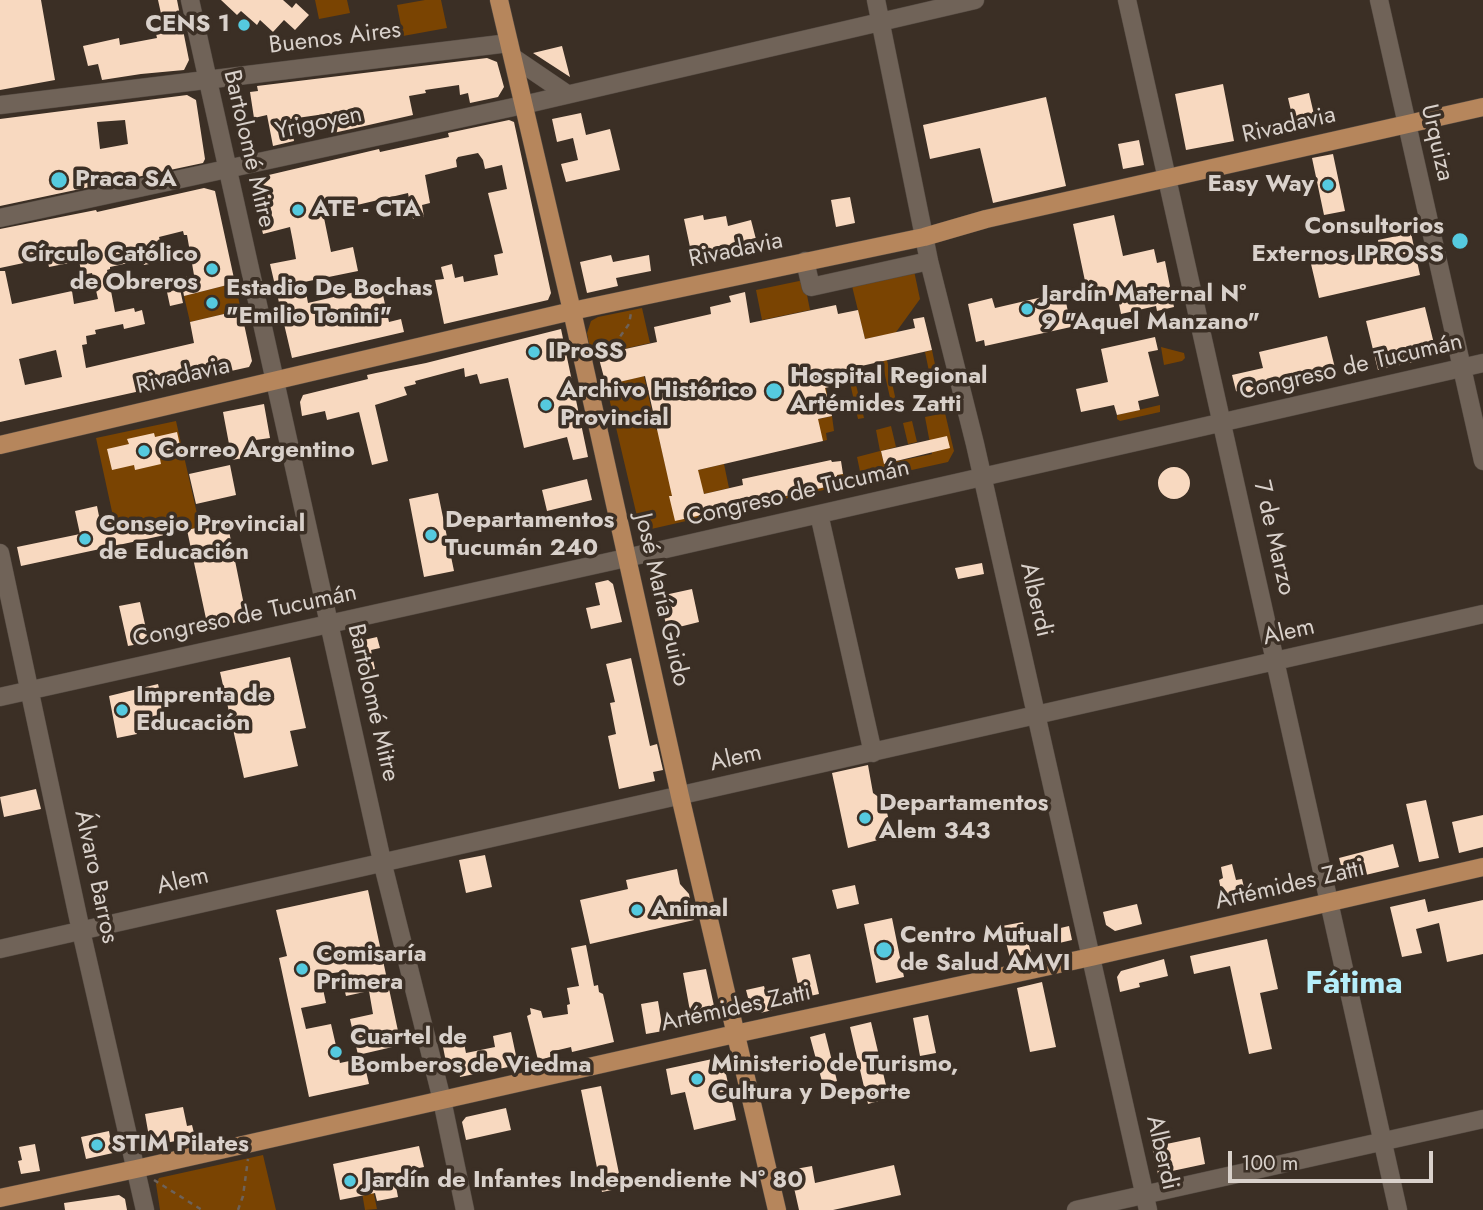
<!DOCTYPE html>
<meta charset="utf-8">
<style>
body{margin:0}
#map{position:relative;width:1483px;height:1210px;overflow:hidden;background:#3b2f25;font-family:Jost,sans-serif}
canvas{display:block}
.scale{position:absolute;left:1228px;top:1151px;width:205px;height:32px;box-sizing:border-box;border:4px solid #d9d1cb;border-top:0;padding-left:9px;font-size:21px;line-height:24px;white-space:nowrap;color:#d9d1cb;-webkit-text-stroke:5px #3b2f25;paint-order:stroke}
</style>
<div id="map">
<canvas width="1483" height="1210"></canvas>
<div class="scale">100 m</div>
</div>
<script>
const g = document.querySelector('canvas').getContext('2d');
g.lineJoin = 'round';
function paint(path, color) { g.fillStyle = color; g.fill(path, 'evenodd'); }
const shape = rows => new Path2D(rows.map(r => 'M' + r).join(''));
function stroke(path, color, width, dash) { g.strokeStyle = color; g.lineWidth = width; g.lineCap = dash ? 'butt' : 'round'; g.setLineDash(dash || []); g.stroke(path); }
function write(font, color, halo, rows, align = 'center') {
  g.font = font + ' Jost,sans-serif'; g.lineWidth = 7; g.setLineDash([]); g.textBaseline = 'middle'; g.strokeStyle = halo; g.fillStyle = color; for (const [text, x, y, turn = 0] of rows) {
    g.save(); g.translate(x, y); g.rotate((+turn || 0) * Math.PI / 180); g.textAlign = isNaN(turn) ? turn : align; if (halo) g.strokeText(text, 0, 0); g.fillText(text, 0, 0); g.restore();
  }
}
paint(shape([
 [315,0,347,0,350,13,319,19],
 [425,0,441,0,447,28,403,36,397,5],
 [913,266,920,299,886,346,884,335,865,339,852,286],
 [804,280,810,310,762,320,756,290],
 [235,283,241,310,190,322,184,296],
 [642,308,650,343,591,356,587,333,591,321,598,317],
 [1161,347,1184,353,1185,358,1182,361,1164,365],
 [932,350,938,379,931,381,925,352],
 [887,360,898,410,893,411,882,362],
 [852,368,864,418,858,419,847,369],
 [644,376,656,430,716,416,660,442,668,477,724,464,729,488,704,494,702,488,670,496,733,507,734,510,647,530,639,525,606,385],
 [826,388,828,401,816,404,819,419,832,416,834,431,826,433,827,440,823,441,795,405,817,390],
 [1160,405,1160,412,1120,421,1117,419,1117,415],
 [945,413,954,451,948,462,862,481,857,457,880,451,876,430,891,426,896,447,881,451,884,464,932,454,925,417],
 [176,421,200,527,165,535,161,520,116,530,96,438],
 [912,421,917,442,908,444,903,423],
 [843,474,846,485,748,507,748,505,839,484,837,475],
 [263,1155,276,1210,160,1210,156,1184,159,1178],
 [372,1185,377,1209,365,1210,361,1187]
]), '#7a4402');
paint(shape([
 [0,0,41,0,55,80,0,90],
 [158,0,177,0,189,60,184,70,141,74,102,80,98,64,88,66,83,46,119,38,120,45,157,38,155,29,164,27],
 [221,0,283,0,292,8,296,3,309,15,295,30,284,20,273,32,260,20,257,25,241,11,237,15],
 [562,46,570,77,533,53],
 [487,58,497,62,504,87,498,97,470,103,468,93,460,95,459,85,425,90,426,93,409,96,413,115,329,134,325,114,290,119,294,141,273,146,267,115,254,118,250,92,258,91,257,86],
 [1223,84,1234,141,1186,150,1175,94],
 [1309,93,1316,123,1295,128,1288,98],
 [187,95,196,100,205,159,203,163,0,206,0,119],
 [125,120,128,144,100,149,97,122],
 [1046,97,1066,186,993,203,980,148,930,159,923,125],
 [581,113,586,135,610,129,620,170,566,182,561,164,578,160,573,138,557,142,552,119],
 [509,120,514,122,551,293,548,300,444,324,435,280,444,279,441,267,452,264,455,278,463,276,464,282,488,277,498,275,494,255,503,253,488,193,507,189,502,165,485,169,483,160,478,153,458,157,456,160,457,167,425,175,430,203,422,205,424,217,413,219,408,193,323,213,331,252,353,247,358,271,304,282,308,303,381,286,389,322,401,319,404,332,292,358,270,264,296,259,293,242,290,227,263,234,251,186,256,178,379,149,380,152,449,137,448,133],
 [1139,140,1144,165,1123,169,1118,144],
 [1333,154,1345,211,1324,215,1312,158],
 [204,188,215,191,235,283,184,296,181,278,194,275,187,235,184,235,183,231,159,237,160,241,156,242,158,250,151,252,154,263,144,265,142,260,110,267,110,269,107,270,115,312,134,308,135,312,142,310,145,324,124,329,123,324,95,330,96,334,86,336,87,344,82,345,86,368,194,343,190,322,241,310,252,361,249,367,0,422,0,271,5,271,12,304,72,291,74,304,98,299,92,273,82,275,79,261,49,267,47,258,0,268,0,229,96,210,97,212],
 [56,350,62,377,25,385,19,359],
 [850,197,855,223,836,227,831,200],
 [703,215,704,220,726,216,728,226,751,220,758,247,693,261,684,219],
 [1114,215,1123,256,1154,249,1157,263,1165,261,1174,307,1157,311,1156,306,1121,314,1117,294,1089,300,1073,224],
 [1411,233,1420,275,1319,298,1311,264,1380,249,1378,240],
 [611,255,613,262,649,255,651,271,616,278,618,286,587,293,580,262],
 [180,289,183,303,170,306,167,292],
 [745,292,750,323,836,305,838,314,858,310,865,339,915,328,913,319,924,317,932,350,826,374,829,387,825,388,832,416,818,419,823,441,698,470,704,494,743,485,742,479,831,460,832,462,841,461,843,474,837,475,839,484,675,521,669,496,672,496,645,376,606,385,598,355,657,342,654,327,711,314,710,307,731,302,729,296],
 [1064,292,1071,327,985,346,984,340,976,342,968,304,992,298,995,308],
 [1425,307,1436,352,1431,358,1378,370,1366,321],
 [561,329,588,457,573,460,567,437,524,448,508,378,480,384,477,374,465,377,464,368,415,381,416,384,404,387,407,395,375,405,388,461,372,465,359,412,327,420,325,411,302,416,300,402,303,395,368,379,367,375,376,373,426,363],
 [1327,336,1337,376,1247,396,1236,391,1232,375,1263,368,1259,352],
 [1155,337,1158,350,1148,352,1159,396,1138,401,1140,410,1117,415,1114,405,1081,412,1076,389,1108,382,1101,349],
 [264,404,270,438,256,440,259,455,232,460,223,412],
 [177,432,182,454,160,459,161,464,135,470,134,465,112,470,107,449,129,444,127,439,154,433,155,437],
 [947,436,950,448,884,464,881,451],
 [230,465,236,495,196,504,189,474],
 '1158 483a16 16 0 1 1 32 0a16 16 0 1 1-32 0Z',
 [587,479,592,500,547,511,542,490],
 [438,493,454,571,424,577,409,499],
 [97,506,99,516,113,513,116,530,161,520,165,535,21,566,17,547,80,534,75,511],
 [227,521,247,620,208,628,187,530],
 [982,563,984,574,958,579,955,568],
 [608,580,613,584,622,622,591,629,586,608,600,605,595,583],
 [692,589,699,622,667,630,660,596],
 [140,602,149,642,128,646,119,606],
 [377,637,380,648,371,650,375,669,361,672,355,642],
 [290,657,306,728,290,731,298,766,244,778,220,672],
 [631,658,650,746,657,744,663,770,653,772,655,781,619,789,608,736,616,734,610,703,615,702,606,664],
 [158,684,166,717,135,724,137,734,117,738,109,696],
 [868,765,873,793,884,801,893,836,848,848,832,773],
 [36,789,41,809,4,817,0,797],
 [1426,800,1439,858,1419,862,1406,804],
 [1483,815,1483,847,1459,853,1452,822],
 [1393,844,1399,867,1353,878,1342,869,1339,858],
 [485,855,492,887,466,893,459,860],
 [1232,864,1236,880,1242,879,1247,900,1224,905,1219,880,1223,878,1221,867],
 [677,869,680,884,689,894,694,920,590,944,580,900,628,889,626,880],
 [855,885,859,904,837,909,832,890],
 [368,890,401,1045,358,1055,350,1019,373,1014,369,991,346,996,340,972,320,975,326,1003,301,1008,306,1029,331,1024,340,1063,363,1058,369,1084,309,1097,279,958,287,956,276,910],
 [1425,899,1428,912,1483,900,1483,954,1447,962,1439,923,1416,929,1422,953,1402,957,1390,907],
 [1137,904,1142,924,1115,931,1106,925,1103,912],
 [892,918,904,977,876,983,864,924],
 [1023,922,1031,953,1010,958,1002,926],
 [1069,926,1072,940,1055,944,1052,930],
 [1267,939,1278,989,1260,993,1272,1049,1249,1054,1230,966,1194,974,1190,956],
 [586,945,594,986,598,985,599,992,603,994,614,1042,572,1052,571,1047,550,1052,551,1057,538,1060,527,1016,531,1014,530,1008,541,1011,543,1018,568,1014,567,1005,570,1004,567,988,579,986,571,948],
 [810,954,819,994,801,998,792,958],
 [1164,959,1168,976,1139,983,1140,987,1120,992,1117,977,1121,971],
 [706,969,714,1006,705,1019,692,1022,683,973],
 [1042,982,1056,1047,1030,1052,1017,988],
 [764,986,766,993,777,990,781,1008,760,1013,759,1007,751,1009,746,990],
 [658,1001,663,1031,646,1034,641,1004],
 [928,1015,936,1053,920,1056,913,1018],
 [871,1022,889,1098,868,1104,850,1027],
 [511,1032,518,1065,460,1077,459,1070,448,1072,443,1047,464,1043,466,1053,495,1047,493,1036],
 [825,1033,837,1081,823,1085,810,1037],
 [717,1058,724,1065,736,1120,694,1130,685,1092,671,1095,666,1069],
 [601,1086,622,1188,602,1192,581,1090],
 [183,1107,187,1126,192,1125,195,1137,161,1144,149,1137,145,1114],
 [506,1108,511,1130,466,1140,462,1122,466,1117],
 [109,1131,113,1153,86,1159,81,1137],
 [1200,1137,1205,1164,1158,1174,1152,1147],
 [35,1144,40,1171,21,1174,18,1161,22,1160,19,1147],
 [419,1146,424,1167,404,1171,406,1179,395,1181,398,1197,377,1201,375,1193,340,1200,333,1164],
 [894,1165,901,1195,833,1210,799,1210,790,1170,812,1166,815,1183],
 [119,1195,125,1199,127,1210,65,1210,64,1203]
]), '#f8d9c0');
const minor = shape([
 [190,0,382,861,442,1100,465,1210],
 [876,0,929,261,975,444,1148,1210],
 [1127,0,1398,1210],
 [1379,0,1483,461],
 [514,58,567,94],
 [0,105,509,43],
 [0,218,523,105,975,0],
 [805,261,811,287,929,261],
 [819,514,873,753],
 [0,553,81,931,145,1210],
 [0,697,626,558,1483,363],
 [0,949,1483,614],
 [1076,1210,1483,1119]
]);
const major = shape([
 [499,0,572,311,680,796,777,1210],
 [0,445,572,311,924,237,986,219,1483,107],
 [0,1198,136,1169,735,1034,1091,957,1483,867]
]);
stroke(minor, '#554b43', 19);
stroke(major, '#554b43', 19);
stroke(shape([
 [595,350,607,348,617,341,629,324,631,313],
 [154,1180,202,1210],
 [238,1210,243,1196,248,1159]
]), '#6d625a', 2.5, [5, 5]);
stroke(minor, '#706358', 18);
stroke(major, '#b6865c', 18);
for (const [x, y, r, color] of [
 [244,25,7,"#55cadf"],
 [59,180,9,"#55cadf"],
 [1328,185,7,"#55cadf"],
 [298,210,7,"#55cadf"],
 [1460,241,9,"#55cadf"],
 [212,269,7,"#55cadf"],
 [212,303,7,"#55cadf"],
 [1027,309,7,"#55cadf"],
 [534,352,7,"#55cadf"],
 [774,391,9,"#55cadf"],
 [546,405,7,"#55cadf"],
 [144,451,7,"#55cadf"],
 [431,535,7,"#55cadf"],
 [85,539,7,"#55cadf"],
 [122,710,7,"#55cadf"],
 [865,818,7,"#55cadf"],
 [637,910,7,"#55cadf"],
 [884,950,9,"#55cadf"],
 [302,969,7,"#55cadf"],
 [336,1052,7,"#55cadf"],
 [697,1079,7,"#55cadf"],
 [97,1145,7,"#55cadf"],
 [350,1181,7,"#55cadf"]
]) { const dot = new Path2D(); dot.arc(x, y, r, 0, 2 * Math.PI); g.fillStyle = color; g.fill(dot); stroke(dot, '#3b2f25', 2.5); }
write('bold 24px', '#d9d1cb', '#3b2f25', [
 ["CENS 1",230,25,"right"],
 ["Praca SA",75,180],
 ["Easy Way",1314,185,"right"],
 ["ATE - CTA",312,210],
 ["Consultorios",1444,227,"right"],
 ["Externos IPROSS",1444,255,"right"],
 ["Círculo Católico",198,255,"right"],
 ["de Obreros",198,283,"right"],
 ["Estadio De Bochas",226,289],
 ["\"Emilio Tonini\"",226,317],
 ["Jardín Maternal N°",1041,295],
 ["9 \"Aquel Manzano\"",1041,323],
 ["IProSS",548,352],
 ["Hospital Regional",790,377],
 ["Artémides Zatti",790,405],
 ["Archivo Histórico",560,391],
 ["Provincial",560,419],
 ["Correo Argentino",158,451],
 ["Departamentos",445,521],
 ["Tucumán 240",445,549],
 ["Consejo Provincial",99,525],
 ["de Educación",99,553],
 ["Imprenta de",136,696],
 ["Educación",136,724],
 ["Departamentos",879,804],
 ["Alem 343",879,832],
 ["Animal",651,910],
 ["Centro Mutual",900,936],
 ["de Salud AMVI",900,964],
 ["Comisaría",316,955],
 ["Primera",316,983],
 ["Cuartel de",350,1038],
 ["Bomberos de Viedma",350,1066],
 ["Ministerio de Turismo,",711,1065],
 ["Cultura y Deporte",711,1093],
 ["STIM Pilates",111,1145],
 ["Jardín de Infantes Independiente N° 80",364,1181]
], 'left');
write('24px', '#d9d1cb', '#3b2f25', [
 ["Buenos Aires",335,39,-7],
 ["Yrigoyen",319,124,-12],
 ["Rivadavia",1289,126,-13],
 ["Urquiza",1436,143,77],
 ["Bartolomé Mitre",248,149,77],
 ["Rivadavia",736,251,-12],
 ["Congreso de Tucumán",1351,368,-13],
 ["Rivadavia",183,377,-13],
 ["Congreso de Tucumán",798,494,-13],
 ["7 de Marzo",1273,538,77],
 ["José María Guido",661,600,77],
 ["Alberdi",1035,600,77],
 ["Congreso de Tucumán",245,617,-12],
 ["Alem",1289,633,-13],
 ["Bartolomé Mitre",372,703,77],
 ["Alem",736,759,-13],
 ["Álvaro Barros",95,877,78],
 ["Alem",183,882,-13],
 ["Artémides Zatti",1290,886,-13],
 ["Artémides Zatti",736,1009,-12],
 ["Alberdi",1161,1153,77]
]);
write('bold 32px', '#b5eefa', '#3b2f25', [
 ["Fátima",1354,985]
]);
</script>
